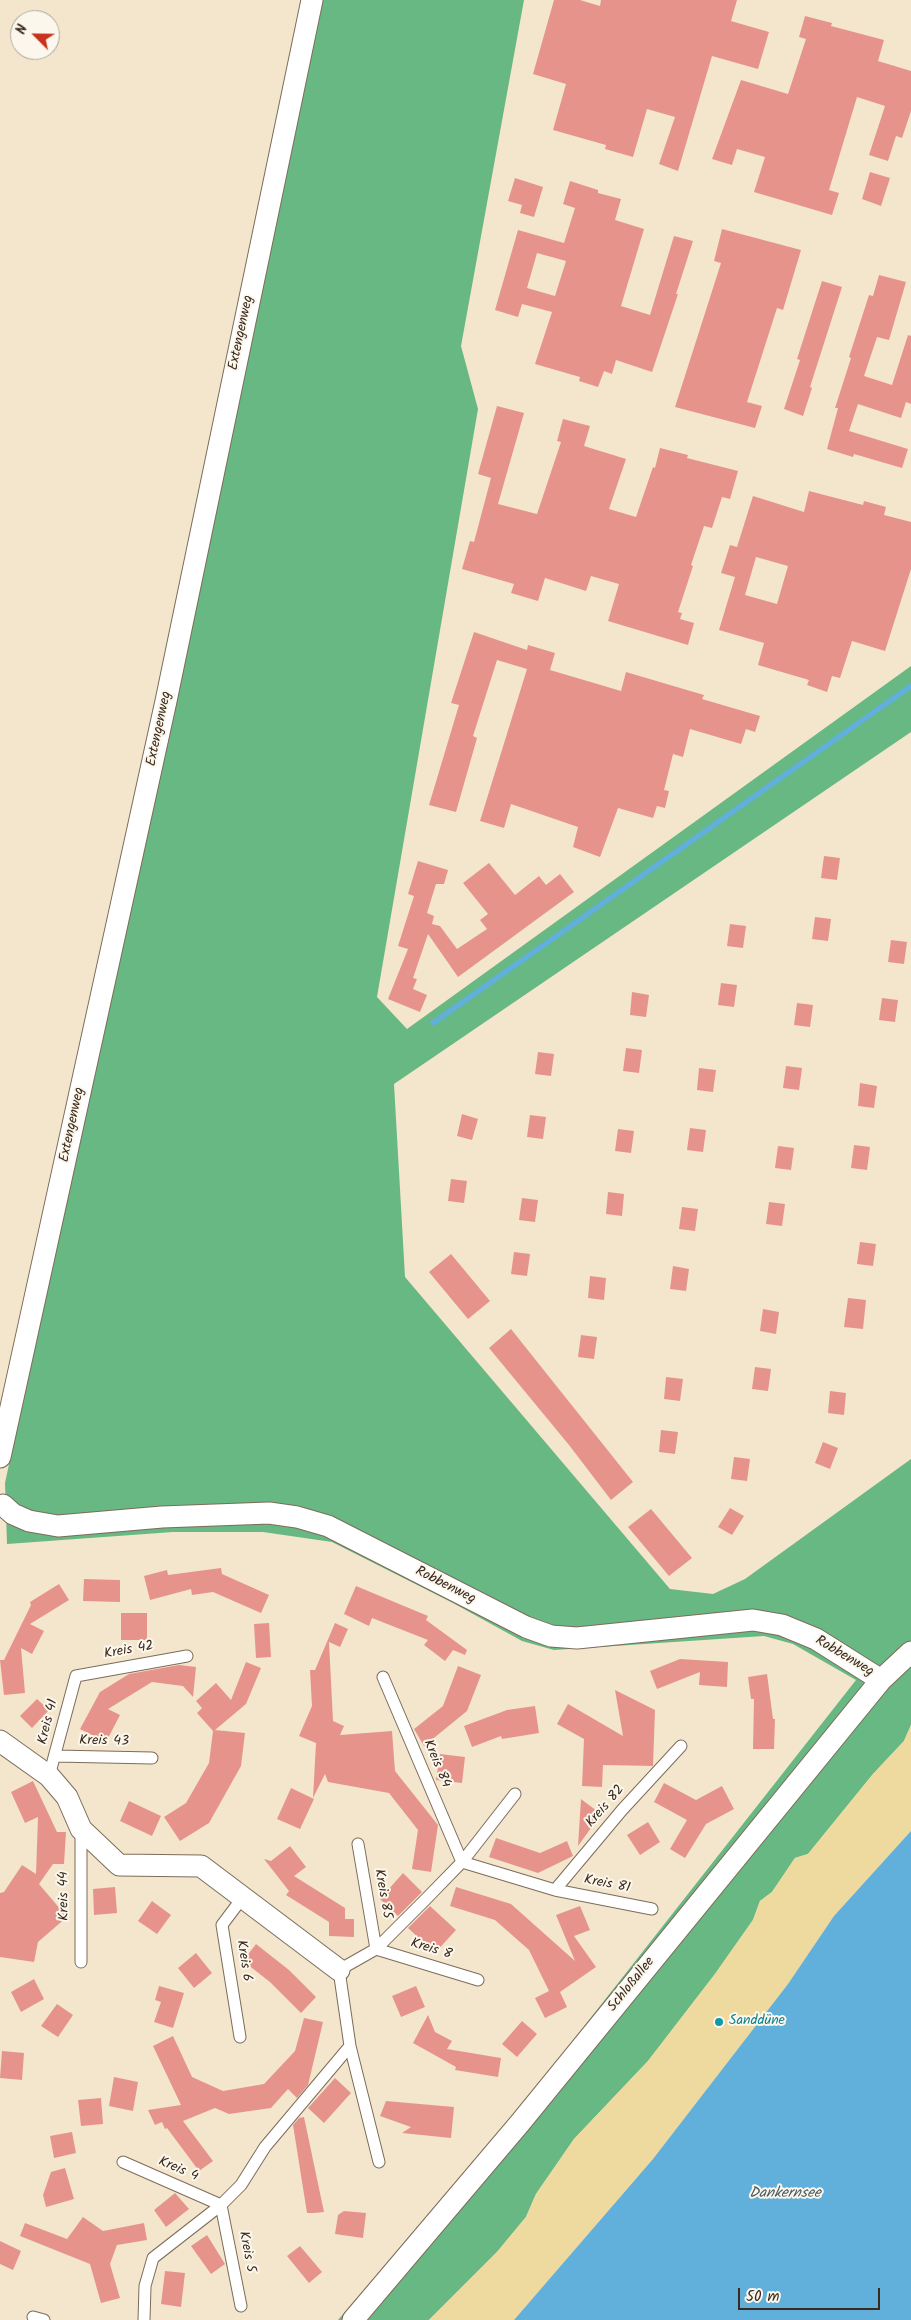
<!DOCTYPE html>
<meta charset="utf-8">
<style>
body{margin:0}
#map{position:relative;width:911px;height:2320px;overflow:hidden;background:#f4e6cd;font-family:Kalam,sans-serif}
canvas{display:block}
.north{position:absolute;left:10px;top:10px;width:50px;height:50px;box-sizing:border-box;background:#fbf7ec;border:1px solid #aea59a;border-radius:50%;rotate:293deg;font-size:14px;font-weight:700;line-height:20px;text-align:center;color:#3b2a1e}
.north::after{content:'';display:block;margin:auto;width:18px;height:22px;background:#c8321e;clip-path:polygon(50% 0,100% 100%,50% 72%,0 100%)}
.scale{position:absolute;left:738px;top:2288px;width:142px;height:22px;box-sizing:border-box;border:2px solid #3b2a1e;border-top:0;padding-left:6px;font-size:15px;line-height:18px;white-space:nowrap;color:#3b2a1e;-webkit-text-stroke:4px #fbf7ec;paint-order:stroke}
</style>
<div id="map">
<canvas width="911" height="2320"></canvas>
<div class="north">N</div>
<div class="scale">50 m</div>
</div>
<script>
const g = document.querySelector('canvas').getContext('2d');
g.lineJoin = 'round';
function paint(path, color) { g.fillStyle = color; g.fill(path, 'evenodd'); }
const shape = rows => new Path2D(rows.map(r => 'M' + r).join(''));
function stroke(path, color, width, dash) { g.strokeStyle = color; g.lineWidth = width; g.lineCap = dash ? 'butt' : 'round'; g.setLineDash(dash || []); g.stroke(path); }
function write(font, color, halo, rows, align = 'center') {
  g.font = font + ' Kalam,sans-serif'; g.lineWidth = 4; g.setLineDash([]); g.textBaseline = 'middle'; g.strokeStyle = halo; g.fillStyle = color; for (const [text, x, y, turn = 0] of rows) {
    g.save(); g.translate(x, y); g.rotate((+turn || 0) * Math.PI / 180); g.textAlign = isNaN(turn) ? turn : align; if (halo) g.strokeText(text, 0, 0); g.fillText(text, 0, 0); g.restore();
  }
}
paint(shape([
 [320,0,524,0,461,346,478,409,377,997,407,1029,911,666,911,732,394,1084,405,1277,670,1589,713,1594,745,1579,911,1459,911,1725,904,1741,873,1774,808,1854,795,1858,772,1892,760,1901,753,1920,715,1974,648,2061,574,2139,536,2194,526,2217,497,2252,429,2320,338,2320,534,2090,856,1680,793,1644,764,1636,554,1650,522,1641,453,1603,332,1542,263,1532,173,1532,7,1544,5,1483]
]), '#68b883');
paint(shape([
 [911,1725,911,1831,834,1916,788,1984,653,2159,514,2320,429,2320,497,2252,526,2217,536,2194,574,2139,648,2061,715,1974,753,1920,760,1901,772,1892,795,1858,808,1854,873,1774,904,1741]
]), '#eeda9e');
paint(shape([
 [911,1831,911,2320,514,2320,653,2159,788,1984,834,1916]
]), '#61afdb');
stroke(shape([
 [433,1023,911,686]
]), '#61afdb', 5.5);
paint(shape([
 [554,0,580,0,600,6,601,0,737,0,731,21,769,32,758,69,712,56,678,171,659,164,675,117,647,109,633,157,605,149,606,145,553,130,566,84,533,74],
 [805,16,832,23,831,26,884,40,878,61,911,71,911,111,902,138,896,136,888,161,869,155,885,106,857,97,829,190,839,193,832,215,754,192,765,157,737,149,732,165,712,159,741,80,788,94,806,39,799,37],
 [870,172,890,178,881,206,862,199],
 [515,178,543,187,534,217,520,213,522,205,508,201],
 [570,181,598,190,598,193,621,199,615,220,644,229,621,306,650,315,674,236,693,241,676,294,678,294,652,372,616,360,612,374,604,371,598,387,579,381,580,377,535,364,552,312,522,304,518,317,495,310,518,230,564,243,575,208,563,204],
 [537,253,566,261,555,296,527,288],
 [722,229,801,250,783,310,777,308,747,402,762,406,755,428,675,407,721,263,714,261],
 [879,275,906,282,889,340,877,337,864,376,892,385,908,335,911,336,911,404,906,402,901,418,858,404,849,431,908,449,902,468,854,454,853,457,827,449,838,408,835,408,851,358,849,357,869,295,873,296],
 [822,281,842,287,810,387,812,388,803,416,784,409,800,360,797,359],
 [497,406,524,413,498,504,537,514,561,442,557,441,563,419,590,426,584,446,626,459,609,509,636,517,653,467,655,468,660,448,688,455,687,458,738,471,730,499,722,497,712,528,704,526,691,565,693,566,678,612,682,613,680,619,694,623,688,645,608,621,619,584,591,576,586,591,545,578,538,601,511,593,514,584,462,569,470,541,474,542,491,478,478,474],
 [809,491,863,505,864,501,886,507,884,515,911,522,911,569,885,651,852,641,840,678,832,676,827,692,807,685,809,680,758,665,764,643,719,630,735,577,721,573,730,545,737,547,753,496,804,512],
 [756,557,788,566,777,604,745,595],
 [474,632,527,650,528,645,555,653,550,670,621,691,626,672,704,695,702,699,760,716,755,732,746,729,741,744,690,729,683,757,673,754,664,790,669,791,665,808,657,806,653,818,618,808,600,857,573,847,578,827,511,804,504,828,480,821,527,669,497,660,473,736,477,738,456,812,429,805,459,705,451,703],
 [824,856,840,858,837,880,821,878],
 [418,861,448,870,444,884,436,884,427,913,434,916,432,924,440,926,457,949,487,929,480,920,488,914,463,883,489,863,515,895,539,876,546,885,560,874,574,892,458,977,428,934,413,978,417,979,413,989,427,995,420,1012,388,999,408,949,398,946,414,896,408,894],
 [815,917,831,919,828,941,812,939],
 [730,924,746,926,743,948,727,946],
 [891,940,907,942,904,964,888,962],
 [721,983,737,985,734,1007,718,1005],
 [632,992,649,995,646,1017,630,1015],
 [882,998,898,1000,895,1022,879,1020],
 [797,1003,813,1005,810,1027,794,1025],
 [626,1048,642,1050,639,1073,623,1071],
 [538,1052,554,1054,551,1076,535,1074],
 [786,1066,802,1068,799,1090,783,1088],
 [699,1068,716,1070,713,1092,697,1090],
 [860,1083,877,1086,874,1108,858,1106],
 [462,1114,478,1119,472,1140,457,1136],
 [530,1115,546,1117,543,1139,527,1137],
 [690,1128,706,1130,703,1152,687,1150],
 [618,1129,634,1131,631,1153,615,1151],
 [854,1145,870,1147,867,1170,851,1168],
 [778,1146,794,1148,791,1170,775,1168],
 [451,1179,467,1181,464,1203,448,1201],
 [608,1192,624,1194,622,1216,606,1214],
 [522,1198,538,1200,535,1222,519,1220],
 [769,1202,785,1204,782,1226,766,1224],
 [682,1207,698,1209,695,1231,679,1229],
 [860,1242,876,1244,873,1266,857,1264],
 [514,1252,530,1254,527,1276,511,1274],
 [451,1254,490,1301,468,1319,429,1272],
 [673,1266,689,1269,686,1291,670,1289],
 [590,1276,606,1278,604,1300,588,1298],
 [848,1298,866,1300,863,1329,844,1327],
 [763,1309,779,1312,776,1334,760,1331],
 [511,1329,633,1482,611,1500,569,1445,489,1348],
 [581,1335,597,1337,594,1359,578,1357],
 [755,1367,771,1369,768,1391,752,1389],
 [666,1377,683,1379,680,1401,664,1399],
 [830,1391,846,1393,844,1415,828,1413],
 [661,1430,678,1432,675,1454,659,1452],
 [823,1442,838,1448,830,1469,815,1463],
 [734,1457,750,1459,747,1481,731,1479],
 [730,1508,744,1516,732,1535,718,1527],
 [651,1509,692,1558,669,1576,628,1527],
 [221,1568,222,1574,269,1595,261,1613,213,1592,192,1595,191,1589,150,1600,144,1576,167,1570,168,1575],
 [84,1579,120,1580,120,1602,83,1601],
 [59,1584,69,1600,30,1624,44,1631,32,1654,21,1648,25,1693,4,1695,0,1660,4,1660,31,1605,30,1602],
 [356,1586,428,1616,426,1620,467,1650,465,1655,453,1650,445,1661,424,1645,428,1640,372,1618,369,1626,344,1614],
 [121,1613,147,1613,147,1640,121,1640],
 [269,1623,271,1657,256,1658,254,1624],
 [335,1623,348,1629,340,1647,329,1642,333,1721,344,1726,340,1735,392,1731,395,1771,438,1825,431,1872,412,1869,418,1830,389,1793,328,1782,325,1774,313,1798,316,1743,299,1736,312,1706,310,1670,315,1670],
 [680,1659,728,1662,727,1687,699,1685,700,1672,657,1689,650,1671],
 [246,1662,261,1668,246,1704,215,1730,245,1733,241,1766,209,1823,180,1841,164,1817,186,1803,209,1763,213,1731,197,1713,202,1708,196,1701,216,1683,231,1700],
 [179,1665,196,1667,193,1697,183,1686,152,1682,108,1709,120,1715,106,1742,80,1729,100,1692,129,1674],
 [458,1666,481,1675,467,1711,424,1746,414,1729,443,1706],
 [767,1674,773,1719,775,1719,774,1749,753,1749,754,1699,751,1699,748,1677],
 [615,1690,655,1710,653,1766,603,1765,602,1787,582,1786,584,1739,557,1724,568,1704,623,1736],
 [37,1699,49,1710,32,1728,20,1716],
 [535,1706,539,1733,502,1739,501,1736,472,1747,464,1726,507,1710],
 [440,1754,465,1757,462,1783,436,1780],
 [33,1781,57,1832,66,1832,64,1864,53,1864,39,1884,67,1917,38,1942,34,1962,0,1957,0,1893,4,1892,22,1865,36,1874,38,1817,25,1823,11,1792],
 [664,1783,696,1800,722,1786,734,1809,706,1824,685,1858,670,1849,687,1820,654,1802],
 [291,1788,314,1799,300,1829,277,1819],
 [581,1799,601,1814,578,1846],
 [129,1801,161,1816,152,1836,120,1821],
 [648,1822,660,1842,640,1855,627,1835],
 [496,1838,540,1853,567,1841,573,1856,538,1873,489,1857],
 [290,1846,306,1867,294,1876,345,1908,345,1919,354,1919,354,1937,329,1936,329,1922,286,1895,289,1891,264,1859,271,1861],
 [403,1873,422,1892,398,1916,380,1899],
 [115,1887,117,1913,94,1915,93,1889],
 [456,1887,511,1904,575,1961,556,1915,580,1906,590,1930,574,1936,596,1967,560,1992,567,2007,545,2018,535,1998,549,1991,529,1950,495,1920,450,1906],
 [152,1901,171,1915,157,1934,138,1921],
 [430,1906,456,1930,435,1953,408,1928],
 [256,1944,289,1970,316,1997,301,2013,270,1982,243,1961],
 [196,1953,212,1973,194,1988,178,1968],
 [34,1979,44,1999,21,2012,11,1992],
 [159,1986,184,1993,173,2028,154,2022,161,2002,155,2000],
 [416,1986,425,2007,401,2017,392,1996],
 [57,2004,73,2015,58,2037,41,2026],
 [428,2015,435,2032,452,2041,447,2049,501,2058,498,2077,455,2070,456,2067,413,2043],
 [304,2018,323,2022,308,2085,297,2098,288,2089,271,2108,229,2114,215,2108,183,2121,213,2161,199,2171,167,2128,165,2129,162,2122,155,2125,148,2110,181,2105,153,2046,173,2036,192,2077,223,2091,264,2084,295,2051],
 [522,2021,537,2034,517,2057,502,2044],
 [2,2051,24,2053,22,2080,0,2078],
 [114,2077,138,2082,133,2111,109,2106],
 [335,2078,351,2093,324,2123,308,2108],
 [101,2098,103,2124,81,2126,78,2100],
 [386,2101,454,2107,451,2138,402,2133,411,2127,380,2116],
 [304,2117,324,2212,314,2213,307,2213,293,2125,299,2118],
 [72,2132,76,2153,54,2158,50,2136],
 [65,2168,74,2199,46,2207,43,2195,51,2172],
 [175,2193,189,2209,166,2227,154,2210],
 [344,2211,366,2213,363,2238,335,2234,338,2215],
 [83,2217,103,2231,144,2223,147,2240,117,2245,110,2264,120,2298,101,2303,90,2264,20,2236,25,2223,67,2239],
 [207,2235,225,2264,211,2274,191,2246],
 [0,2241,21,2251,13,2270,0,2264],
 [300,2246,322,2272,309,2283,287,2256],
 [165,2271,185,2273,181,2307,161,2304]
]), '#e6948b');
const lane = shape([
 [383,1677,462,1862,555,1890,652,1909],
 [56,1756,152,1758],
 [49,1776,76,1676,187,1656],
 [358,1844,376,1949,478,1980],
 [555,1890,622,1810,681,1746],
 [81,1962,81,1829],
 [240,2037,222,1925,243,1897],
 [350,2046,379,2162],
 [123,2162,221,2205,241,2306],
 [33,2317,44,2320],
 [144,2320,145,2286,153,2258,221,2205,241,2185,265,2147,350,2046,339,1970,376,1949,426,1899,462,1862,515,1794]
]);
const street = shape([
 [0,1457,166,701,312,0],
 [3,1505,13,1514,29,1521,58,1526,162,1517,269,1513,297,1517,328,1526,526,1627,551,1636,577,1638,753,1620,782,1625,816,1639,881,1680],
 [0,1741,49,1776,67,1797,81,1829,119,1865,201,1866,339,1970],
 [353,2320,520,2123,881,1680,911,1652]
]);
stroke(lane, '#7c6c5b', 13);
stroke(street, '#7c6c5b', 23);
stroke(lane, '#fff', 11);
stroke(street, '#fff', 21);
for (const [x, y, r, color] of [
 [719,2022,5,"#0f9aa8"]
]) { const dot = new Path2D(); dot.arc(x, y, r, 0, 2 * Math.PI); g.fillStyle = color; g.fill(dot); stroke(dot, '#fbf7ec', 2); }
write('14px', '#3b2a1e', '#fbf7ec', [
 ["Extengenweg",242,333,-78],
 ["Extengenweg",160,729,-78],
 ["Extengenweg",73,1125,-78],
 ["Robbenweg",445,1586,27],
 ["Kreis 42",129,1651,-10],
 ["Robbenweg",844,1657,31],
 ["Kreis 41",49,1722,-76],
 ["Kreis 43",104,1742,1],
 ["Kreis 84",436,1764,67],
 ["Kreis 82",606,1807,-49],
 ["Kreis 81",607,1885,11],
 ["Kreis 85",382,1894,80],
 ["Kreis 44",65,1896,-91],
 ["Kreis 8",431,1950,17],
 ["Kreis 6",243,1961,81],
 ["Schloßallee",632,1985,-51],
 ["Kreis 4",178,2170,23],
 ["Kreis 5",246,2252,79]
]);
write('14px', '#0d838f', '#fbf7ec', [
 ["Sanddüne",729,2022]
], 'left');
write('italic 15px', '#485960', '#fbf7ec', [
 ["Dankernsee",785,2194]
]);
</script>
